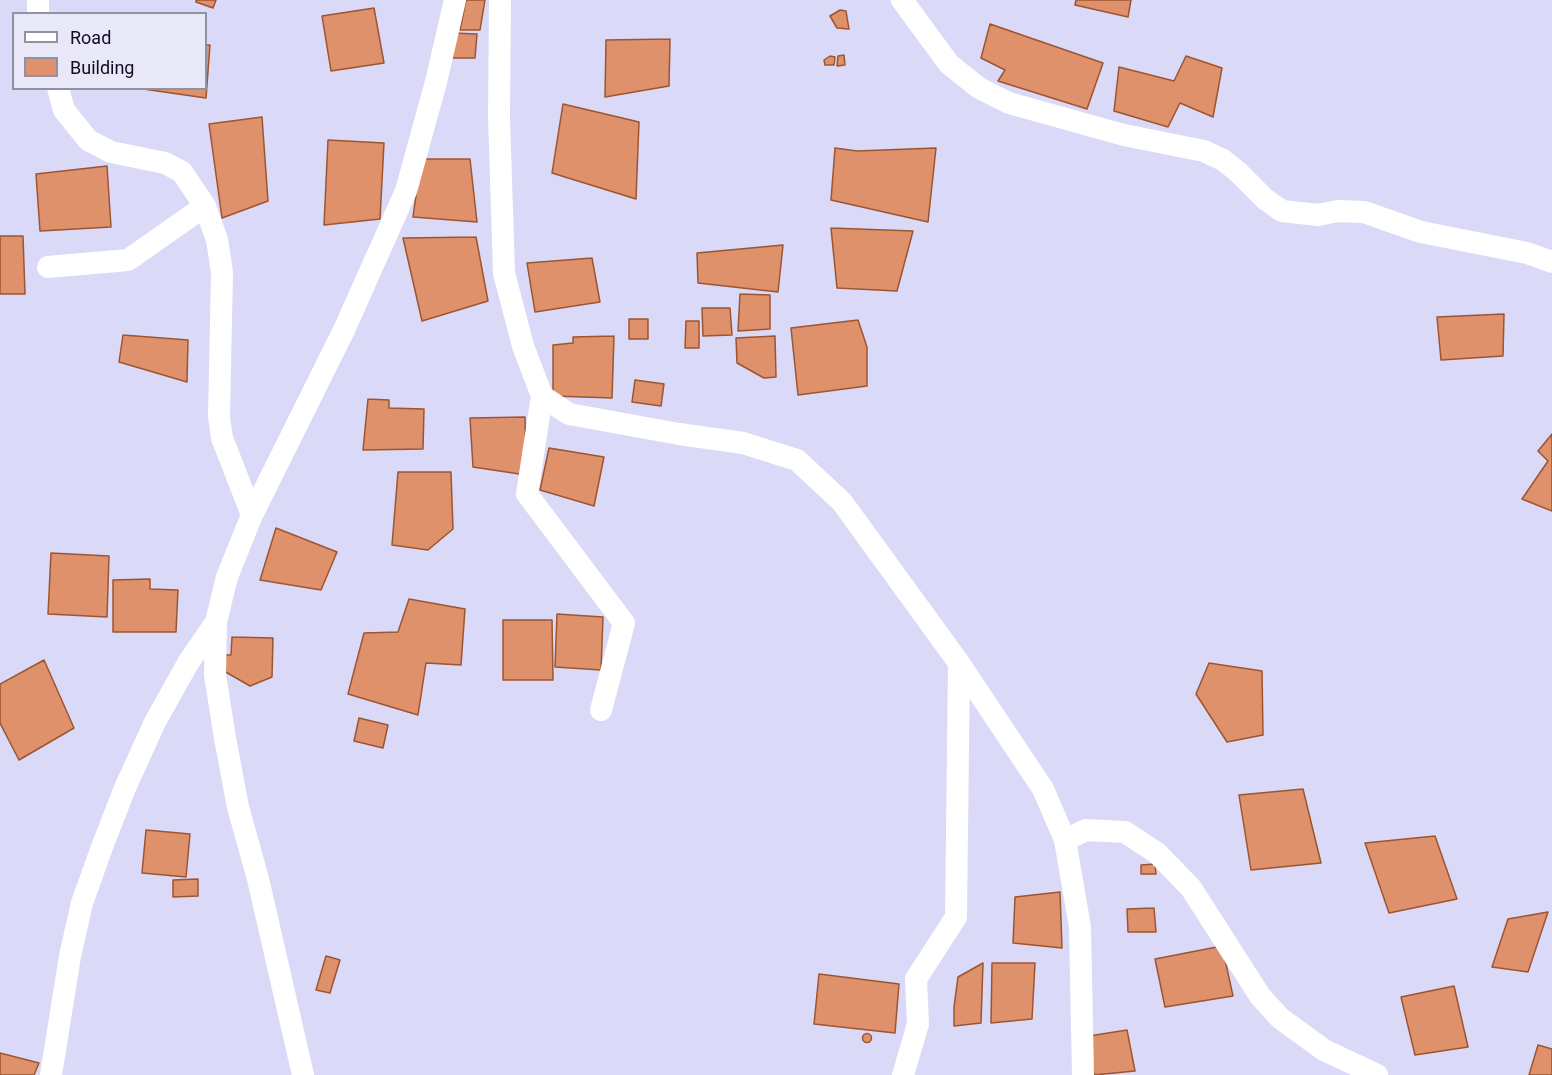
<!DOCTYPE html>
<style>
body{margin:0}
#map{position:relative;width:1552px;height:1075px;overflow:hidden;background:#dad9f8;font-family:Roboto,sans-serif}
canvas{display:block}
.legend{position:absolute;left:12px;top:12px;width:195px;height:78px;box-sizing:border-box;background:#e8e8f8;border:2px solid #9190a4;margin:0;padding:8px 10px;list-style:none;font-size:18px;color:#0f0b26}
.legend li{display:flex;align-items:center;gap:12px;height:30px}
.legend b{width:30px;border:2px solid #9190a4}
</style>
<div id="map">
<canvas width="1552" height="1075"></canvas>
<ul class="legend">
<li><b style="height:8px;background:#fff"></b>Road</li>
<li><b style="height:16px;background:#de916b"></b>Building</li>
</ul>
</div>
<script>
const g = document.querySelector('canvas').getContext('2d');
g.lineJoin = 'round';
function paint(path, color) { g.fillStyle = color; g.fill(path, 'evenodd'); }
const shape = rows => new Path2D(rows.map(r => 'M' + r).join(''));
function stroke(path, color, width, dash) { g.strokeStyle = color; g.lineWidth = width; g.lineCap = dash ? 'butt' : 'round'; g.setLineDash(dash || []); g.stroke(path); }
const building = shape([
 [196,0,216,0,213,8,196,2,196,0],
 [466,0,485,0,480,30,460,30,466,0],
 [1076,0,1131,0,1128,17,1075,5,1076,0],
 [374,8,384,63,331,71,322,16,374,8],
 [840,10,846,11,849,29,837,28,830,16,840,10],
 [990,24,1103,63,1087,109,998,81,1005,70,981,58,990,24],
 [453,33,477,34,475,58,447,58,453,33],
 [670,39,669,86,605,97,606,40,670,39],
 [206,45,210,45,206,98,136,88,206,88,206,45],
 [844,55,845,65,837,66,838,56,844,55],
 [830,56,835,57,834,65,825,65,824,60,830,56],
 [1186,56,1222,68,1213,117,1180,103,1168,127,1114,111,1119,67,1174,81,1186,56],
 [563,104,639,122,636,199,552,173,563,104],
 [262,117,268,201,222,218,209,124,262,117],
 [328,140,384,143,380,219,324,225,328,140],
 [835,148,857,151,936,148,928,222,831,200,835,148],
 [421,159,470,159,477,222,413,217,421,159],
 [107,166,111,227,40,231,36,174,107,166],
 [831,228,913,231,897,291,837,288,831,228],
 [0,236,23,236,25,294,0,294,0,236],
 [476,237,488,301,422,321,403,238,476,237],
 [783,245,778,292,698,283,697,253,783,245],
 [592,258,600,302,535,312,527,263,592,258],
 [740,294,770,295,770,329,738,331,740,294],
 [702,308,730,308,732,335,703,336,702,308],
 [1504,314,1503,356,1441,360,1437,317,1504,314],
 [629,319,648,319,648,339,629,339,629,319],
 [858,320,867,347,867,386,798,395,791,328,858,320],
 [686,321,699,321,699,348,685,348,686,321],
 [123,335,188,340,187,382,119,362,123,335],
 [614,336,612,398,553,396,553,345,573,343,573,337,614,336],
 [775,336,776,377,764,378,737,363,736,338,775,336],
 [635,380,664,384,661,406,632,402,635,380],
 [368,399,389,400,389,408,424,409,423,449,363,450,368,399],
 [525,417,526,475,473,467,470,418,525,417],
 [1552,434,1552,511,1522,499,1548,461,1538,451,1552,434],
 [549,448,604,457,594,506,540,490,549,448],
 [398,472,451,472,453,529,428,550,392,545,398,472],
 [276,528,337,552,321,590,260,580,276,528],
 [51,553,109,556,107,617,48,614,51,553],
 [150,579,150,589,178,590,176,632,113,632,113,580,150,579],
 [409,599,465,609,461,665,426,663,418,715,348,694,364,633,398,632,409,599],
 [557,614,603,617,601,670,555,667,557,614],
 [503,620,552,620,553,680,503,680,503,620],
 [232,637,273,638,272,677,250,686,224,671,224,655,231,655,232,637],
 [44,660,74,728,19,760,0,723,0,684,44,660],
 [1209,663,1262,671,1263,735,1227,742,1196,694,1209,663],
 [359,718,388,725,383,748,354,741,359,718],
 [1303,789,1321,863,1251,870,1239,795,1303,789],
 [146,830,190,834,186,877,142,873,146,830],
 [1435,836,1457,899,1389,913,1365,843,1435,836],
 [1155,864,1156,874,1141,874,1141,865,1155,864],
 [198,879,198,896,173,897,173,880,198,879],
 [1060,892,1062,948,1013,943,1015,897,1060,892],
 [1154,908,1156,932,1128,932,1127,909,1154,908],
 [1548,912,1528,972,1492,967,1508,919,1548,912],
 [1222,946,1233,996,1165,1007,1155,959,1222,946],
 [326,956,340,960,330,993,316,990,326,956],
 [983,963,981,1023,954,1026,954,1007,958,977,983,963],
 [992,963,1035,963,1032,1019,991,1023,992,963],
 [819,974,899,984,895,1033,814,1024,819,974],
 [1454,986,1468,1047,1415,1055,1401,997,1454,986],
 [1127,1030,1135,1071,1094,1075,1089,1036,1127,1030],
 '862.5 1038a4.5 4.5 0 1 1 9 0a4.5 4.5 0 1 1-9 0Z',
 [1538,1045,1552,1049,1552,1075,1529,1075,1538,1045],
 [0,1053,39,1063,34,1075,0,1075,0,1053]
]);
paint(building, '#de916b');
stroke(building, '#9d5531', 1.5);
stroke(shape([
 [38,0,38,14],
 [500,0,499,117,504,273,523,346,542,396,569,414,679,434,743,443,797,460,842,502,959,663,1043,789,1065,840,1080,927,1083,1075],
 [902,0,949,64,979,88,1009,103,1124,135,1204,151,1223,160,1238,172,1265,199,1282,211,1318,215,1338,211,1364,212,1421,232,1527,253,1552,262],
 [58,88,64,110,88,140,111,152,165,163,182,172,205,206,217,240,222,272,219,417,222,438,252,515],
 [48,267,128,260,205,206],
 [542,396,527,494,624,623,601,710],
 [1065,840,1086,830,1125,832,1157,853,1191,888,1260,996,1280,1018,1324,1050,1377,1075],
 [51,1075,70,956,82,903,102,847,125,788,155,722,188,663,216,622],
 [303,1075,258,879,238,807,225,738,215,675,216,622,227,577,252,515,344,330,406,191,436,82,455,0],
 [903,1075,918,1024,916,979,956,917,959,663]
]), '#fff', 22);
</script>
